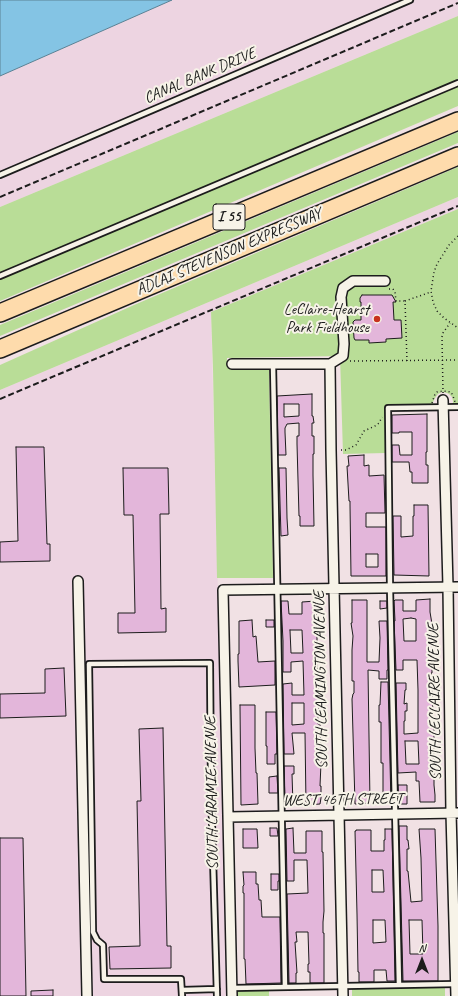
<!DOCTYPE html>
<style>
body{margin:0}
#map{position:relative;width:458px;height:996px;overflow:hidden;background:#f1e1e4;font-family:Caveat,sans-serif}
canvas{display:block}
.north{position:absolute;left:402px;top:940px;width:40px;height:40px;-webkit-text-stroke:3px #f7f3e8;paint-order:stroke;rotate:0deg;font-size:11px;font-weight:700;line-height:16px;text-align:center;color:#1c1c1c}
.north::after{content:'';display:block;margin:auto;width:14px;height:18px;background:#1c1c1c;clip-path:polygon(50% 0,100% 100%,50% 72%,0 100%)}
</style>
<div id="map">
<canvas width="458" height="996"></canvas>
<div class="north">N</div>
</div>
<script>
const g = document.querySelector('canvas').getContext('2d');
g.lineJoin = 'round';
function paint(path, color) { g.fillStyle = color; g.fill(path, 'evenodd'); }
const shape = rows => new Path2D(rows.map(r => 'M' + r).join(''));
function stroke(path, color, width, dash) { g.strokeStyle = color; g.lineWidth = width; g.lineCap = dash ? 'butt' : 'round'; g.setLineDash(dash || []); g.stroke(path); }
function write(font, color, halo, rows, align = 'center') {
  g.font = font + ' Caveat,sans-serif'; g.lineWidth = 4; g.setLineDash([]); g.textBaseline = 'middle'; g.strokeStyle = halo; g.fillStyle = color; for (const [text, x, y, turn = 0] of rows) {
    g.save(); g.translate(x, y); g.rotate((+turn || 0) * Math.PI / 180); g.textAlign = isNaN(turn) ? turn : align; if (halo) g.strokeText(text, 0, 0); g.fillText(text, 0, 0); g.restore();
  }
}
paint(shape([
 [172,0,458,0,458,16,0,207,0,76],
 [458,197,458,209,211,312,228,996,0,996,0,390]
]), '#edd4e1');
paint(shape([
 [458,16,458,106,0,301,0,207],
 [458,132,458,143,0,336,0,325],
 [458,167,458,197,0,390,0,365,134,305],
 [458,209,458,405,453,405,453,401,452,397,449,394,447,393,442,392,438,394,435,398,433,402,434,406,385,406,386,453,343,454,340,356,227,358,227,368,269,368,273,578,217,578,213,369,211,312],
 [445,986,445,996,352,996,352,988],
 [269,989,269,996,238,996,238,990]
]), '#b9dd97');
const water = shape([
 [0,0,172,0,0,76,0,0]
]);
paint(water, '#84c4e4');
stroke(water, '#5a8194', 1);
const building = shape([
 [362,295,392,295,396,302,393,302,394,320,401,320,402,338,386,339,386,342,369,343,369,340,355,340,354,338,353,322,355,320,361,320,361,302,360,302,360,298,362,295],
 [312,394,312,416,313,416,314,423,312,423,312,436,314,436,314,454,313,454,313,475,314,526,300,526,300,516,299,516,297,444,297,436,299,436,299,423,287,424,285,428,285,432,286,455,278,455,277,396,312,394],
 [284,404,299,404,299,416,284,417,284,404],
 [427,414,427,452,426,452,426,465,428,465,428,483,412,483,412,472,410,472,409,462,392,462,392,445,399,445,400,455,412,455,412,432,399,432,399,433,392,433,392,415,427,414],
 [16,447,44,447,47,544,50,544,50,561,0,562,0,542,18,541,16,447],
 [364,455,364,466,369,465,369,476,384,475,385,513,366,513,366,527,386,527,386,576,351,576,350,505,350,501,349,501,347,466,349,466,348,456,364,455],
 [366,554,378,554,378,567,366,567,366,554],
 [123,468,168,468,169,514,160,514,161,609,166,608,166,632,118,633,118,613,135,613,133,515,124,515,123,468],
 [279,468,286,468,287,518,288,535,281,536,279,468],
 [414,505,428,505,429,576,394,575,393,516,401,516,401,537,413,536,413,516,414,516,414,505],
 [430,599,430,612,432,624,432,673,431,673,434,733,434,785,435,795,435,802,420,802,419,781,416,781,416,772,398,773,396,683,406,683,406,690,405,690,404,704,407,703,407,711,405,711,405,721,404,721,404,734,405,734,418,733,418,690,417,660,403,660,403,670,396,670,394,621,395,621,394,601,395,600,403,600,403,611,416,611,416,600,430,599],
 [411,618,416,619,416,641,404,641,403,619,411,618],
 [405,741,418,741,419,764,406,764,405,741],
 [352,600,367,600,367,662,379,662,380,638,379,621,387,621,388,670,387,670,387,679,379,679,379,671,368,670,370,803,355,804,352,699,353,694,354,693,354,681,352,681,352,650,353,636,351,623,352,623,352,600],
 [281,601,288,601,289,614,302,614,302,602,316,601,317,622,318,622,318,629,317,629,317,642,318,642,318,659,317,659,319,711,318,711,318,724,320,724,321,763,320,786,321,786,321,798,320,804,306,805,305,733,292,733,294,754,284,754,283,684,292,683,292,695,304,695,303,661,291,662,291,672,283,672,283,641,281,601],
 [290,630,302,630,303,653,291,653,290,630],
 [292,703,304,703,304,724,292,725,292,703],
 [380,601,387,601,387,608,380,609,380,601],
 [252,620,253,637,256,636,258,662,275,661,275,685,239,687,238,661,238,654,239,654,239,621,252,620],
 [266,620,274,620,274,627,266,627,266,620],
 [64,668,66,716,0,718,0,694,45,693,45,669,64,668],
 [381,682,388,682,391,803,384,803,384,801,383,801,383,763,381,763,381,722,379,722,379,705,380,705,381,682],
 [240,705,255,705,255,748,256,773,257,773,258,804,241,805,240,705],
 [266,712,276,712,277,754,275,754,275,764,267,764,267,746,266,746,266,712],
 [163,728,167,946,171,946,171,968,110,969,109,947,140,946,137,801,141,801,139,729,163,728],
 [284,766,294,766,294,774,292,774,293,805,285,805,284,766],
 [277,776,278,793,269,793,269,777,277,776],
 [398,785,407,785,407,804,399,804,398,785],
 [399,826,407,826,407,840,408,840,409,849,407,849,407,871,408,871,411,902,422,901,421,858,419,829,435,829,438,926,438,981,403,981,399,826],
 [409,920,422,920,423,954,410,954,409,920],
 [270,828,277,828,278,836,270,836,270,828],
 [293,828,294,853,306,853,306,831,322,831,322,852,323,852,324,911,323,922,323,933,324,933,324,983,310,983,310,972,308,972,308,964,309,964,308,932,296,932,297,942,295,942,297,973,296,973,296,983,289,983,287,894,308,893,307,860,294,860,294,881,287,881,286,829,293,828],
 [243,829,257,829,258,848,243,848,243,829],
 [385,829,392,829,395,981,387,981,386,970,374,970,374,982,359,982,359,972,358,972,357,914,355,831,356,831,356,830,371,830,371,851,384,851,384,840,385,840,385,829],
 [372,870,383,870,384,892,372,892,372,870],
 [373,920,385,920,386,942,373,943,373,920],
 [0,838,23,838,26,996,0,996,0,838],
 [243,872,256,872,256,884,258,884,259,900,261,900,262,917,280,917,281,983,246,984,245,959,244,959,244,893,243,893,243,886,244,885,243,872],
 [271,874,279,874,279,881,278,881,278,890,271,890,271,874],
 [53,990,53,996,31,996,31,991,53,990]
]);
paint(building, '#e3b6da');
stroke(building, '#1c1c1c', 1);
const service = shape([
 [0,175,410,0],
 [0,276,458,83],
 [273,364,285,987],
 [399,985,390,588,388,408,458,407],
 [232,988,456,984],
 [182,990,217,989],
 [182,996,181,979,104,979,103,945,97,940,93,932,89,664,210,663,211,789,217,996]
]);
const minor = shape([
 [232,364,330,364],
 [330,364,331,450,343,996],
 [330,364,343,356,344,344,341,297,343,288,353,281,385,281],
 [443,400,448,587,451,813,456,996],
 [78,581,87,996],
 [228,817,458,813],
 [232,996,223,590,458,587]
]);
const motorway = shape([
 [0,313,458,121],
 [0,349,458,156]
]);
stroke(service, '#1c1c1c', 8);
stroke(minor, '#1c1c1c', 12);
stroke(motorway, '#1c1c1c', 20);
stroke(shape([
 [458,236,449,245,437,264,434,272,431,291,433,302,437,311,444,318,458,328],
 [389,289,393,289,395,292,396,301,405,301],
 [350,361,458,360],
 [407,361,405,301,431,292],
 [443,393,442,337,443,333,450,323],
 [432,403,435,394,437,392,443,391,451,392,453,396,455,402],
 [341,450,346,450,356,445,364,431,375,426,379,423,382,417]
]), '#1c1c1c', 1.5, [1, 3]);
stroke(service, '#f7f3e8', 4.5);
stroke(minor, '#f7f3e8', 9);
stroke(motorway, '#fedbac', 17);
stroke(shape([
 [0,197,458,3],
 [0,399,458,206]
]), '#1c1c1c', 2, [6, 3]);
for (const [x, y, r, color] of [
 [377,319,4,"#c8321e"]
]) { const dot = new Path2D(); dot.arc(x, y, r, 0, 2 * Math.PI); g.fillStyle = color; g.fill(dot); stroke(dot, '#f7f3e8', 1.5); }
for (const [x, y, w] of [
 [229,217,32]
]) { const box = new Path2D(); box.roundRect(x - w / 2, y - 13, w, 26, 3); g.fillStyle = '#f7f3e8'; g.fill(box); stroke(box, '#1c1c1c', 1); }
write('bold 15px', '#1c1c1c', null, [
 ["I 55",229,217]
]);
write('16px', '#1c1c1c', '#f7f3e8', [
 ["CANAL BANK DRIVE",200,76,-23],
 ["ADLAI STEVENSON EXPRESSWAY",229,252,-23],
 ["SOUTH LEAMINGTON AVENUE",321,680,-91],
 ["SOUTH LECLAIRE AVENUE",435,702,-91],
 ["SOUTH LARAMIE AVENUE",212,793,-91],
 ["WEST 46TH STREET",343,800,-1]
]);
write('16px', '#1c1c1c', '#f7f3e8', [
 ["LeClaire-Hearst",369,310],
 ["Park Fieldhouse",369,328]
], 'right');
</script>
